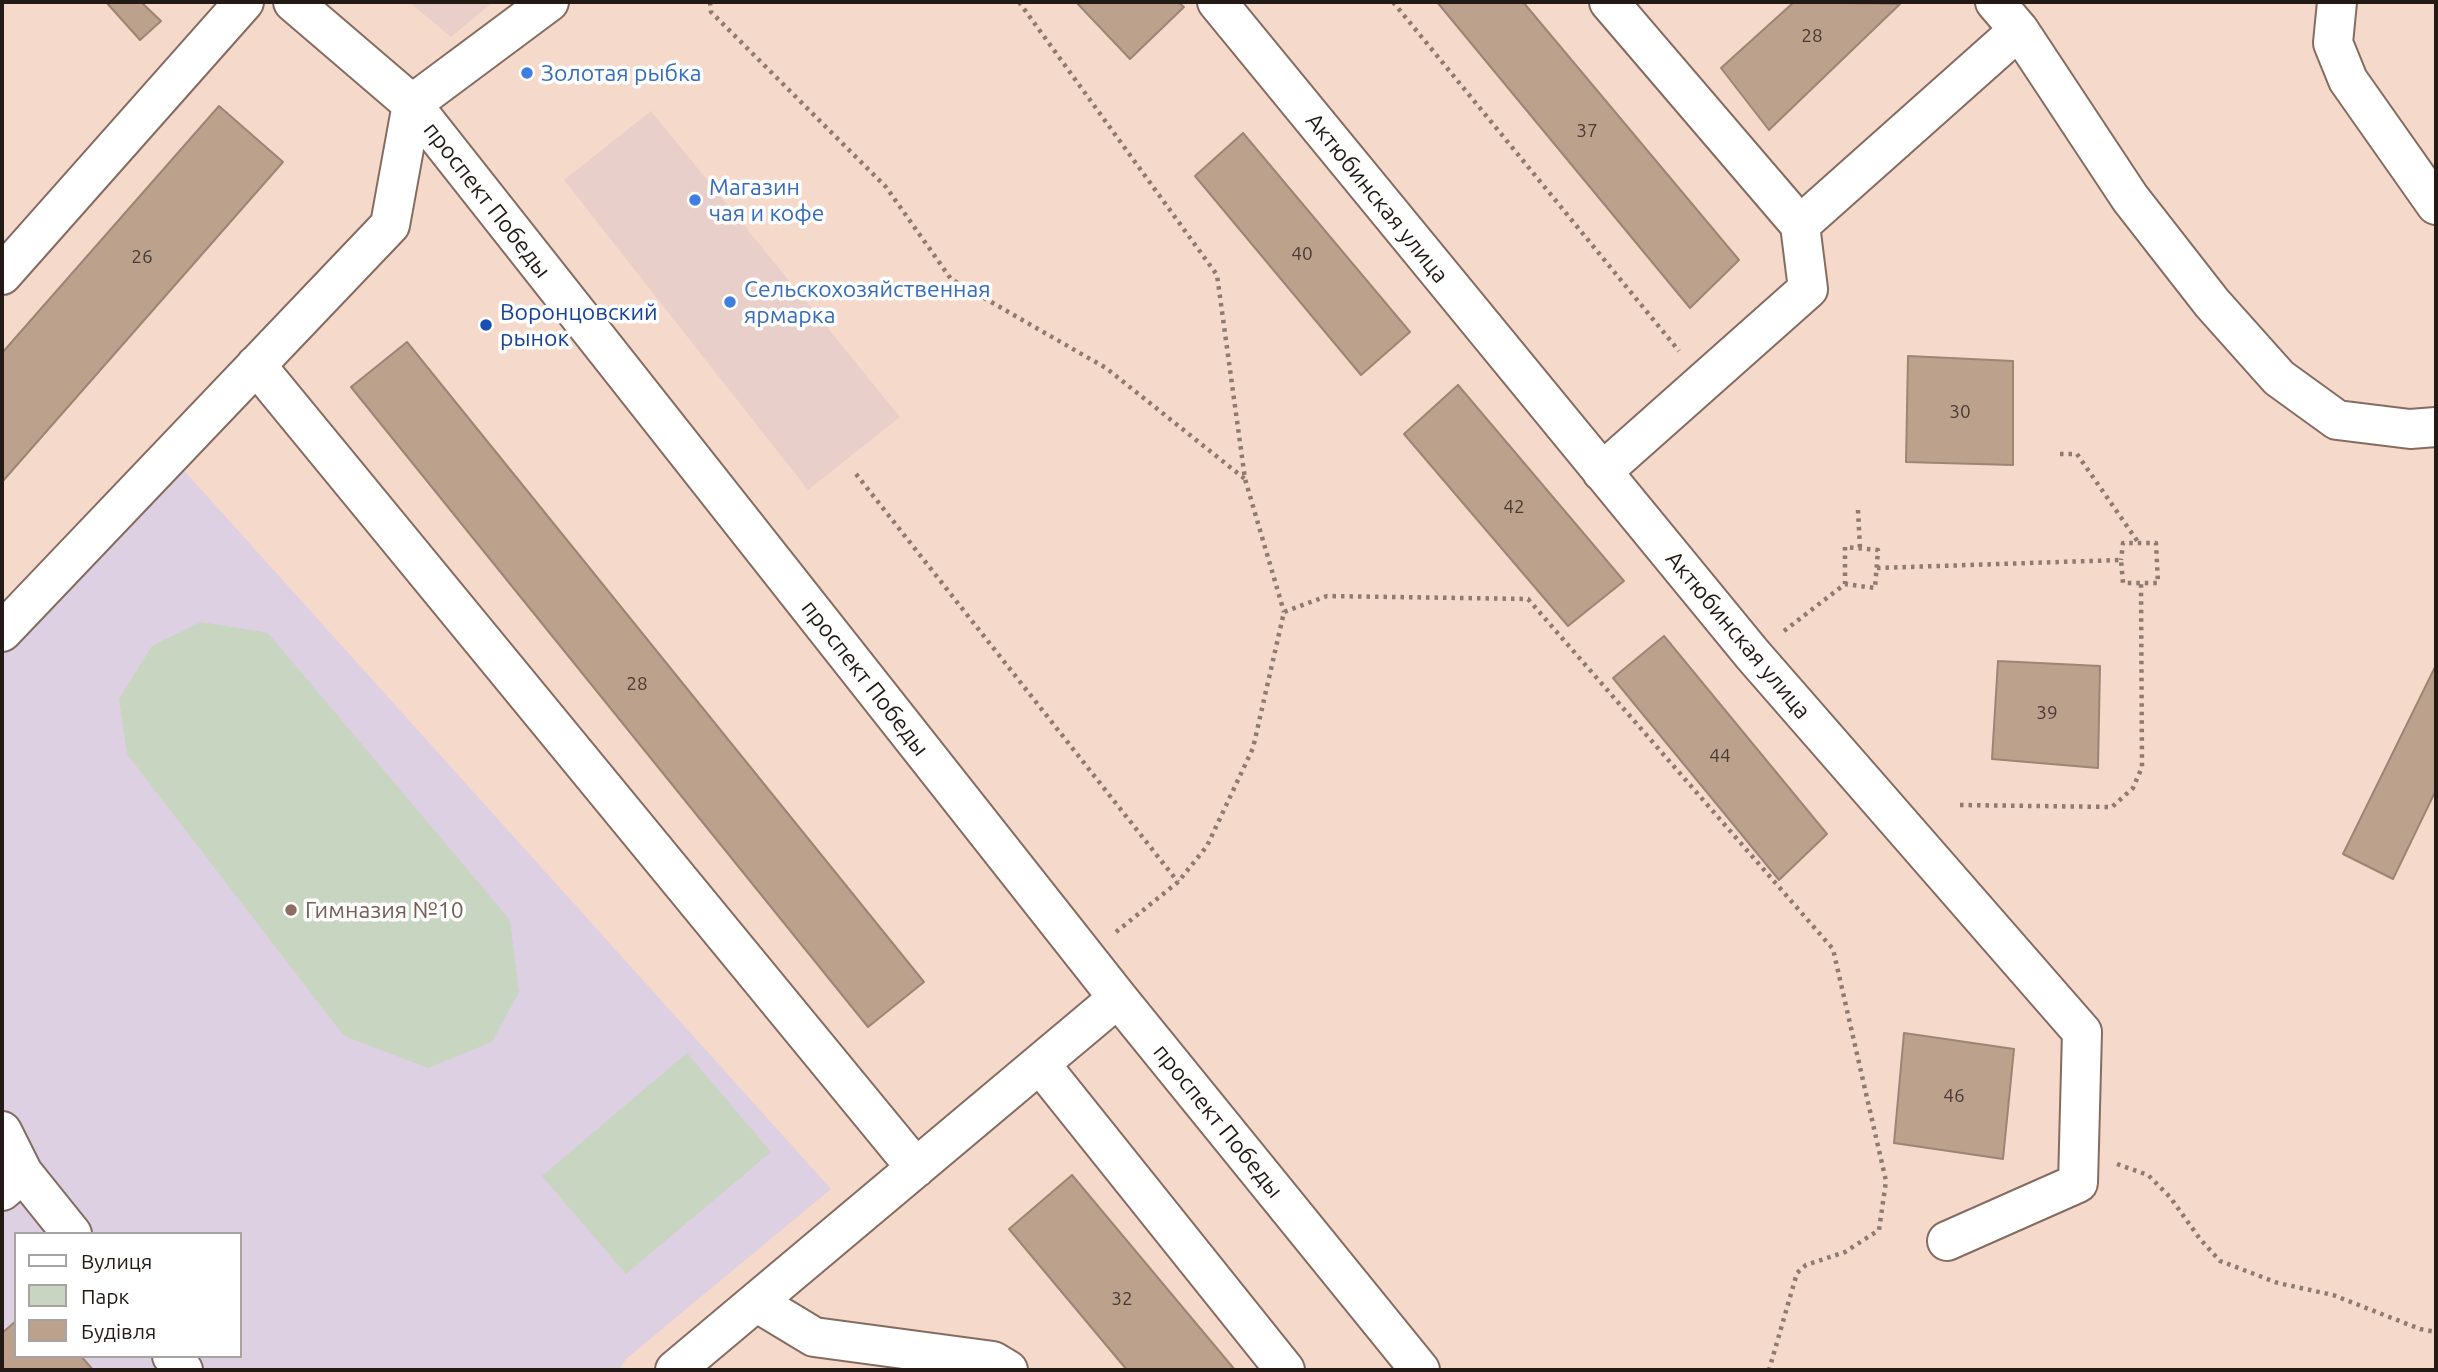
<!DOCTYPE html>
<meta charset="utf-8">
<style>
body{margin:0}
#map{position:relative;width:2438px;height:1372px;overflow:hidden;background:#f5d9cb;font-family:Ubuntu,sans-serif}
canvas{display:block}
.frame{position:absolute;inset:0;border:4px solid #231915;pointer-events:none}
.legend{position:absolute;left:14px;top:1232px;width:228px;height:126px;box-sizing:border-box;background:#fff;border:2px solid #a7a3a1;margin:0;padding:9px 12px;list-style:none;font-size:21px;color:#231915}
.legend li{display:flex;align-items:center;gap:14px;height:35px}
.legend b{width:35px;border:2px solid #a7a3a1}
</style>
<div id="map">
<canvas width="2438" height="1372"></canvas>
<div class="frame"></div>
<ul class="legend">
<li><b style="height:9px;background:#fff"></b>Вулиця</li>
<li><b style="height:19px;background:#c8d5c0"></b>Парк</li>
<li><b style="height:19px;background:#bca18d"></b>Будівля</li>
</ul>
</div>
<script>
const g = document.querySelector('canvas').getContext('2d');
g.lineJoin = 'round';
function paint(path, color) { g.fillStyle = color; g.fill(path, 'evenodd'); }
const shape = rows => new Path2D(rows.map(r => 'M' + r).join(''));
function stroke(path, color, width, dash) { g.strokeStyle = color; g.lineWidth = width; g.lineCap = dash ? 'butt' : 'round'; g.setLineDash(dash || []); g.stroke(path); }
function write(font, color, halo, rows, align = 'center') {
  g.font = font + ' Ubuntu,sans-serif'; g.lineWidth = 7; g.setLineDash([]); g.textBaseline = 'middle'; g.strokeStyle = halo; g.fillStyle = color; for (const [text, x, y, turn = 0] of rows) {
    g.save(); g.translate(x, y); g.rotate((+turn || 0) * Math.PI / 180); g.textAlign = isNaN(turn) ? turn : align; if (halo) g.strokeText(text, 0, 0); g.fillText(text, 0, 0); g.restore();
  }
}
paint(shape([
 [409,2,493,2,451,37],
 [651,111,900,417,808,490,564,180]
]), '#e9cfc9');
paint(shape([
 [170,455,831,1189,626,1359,619,1370,2,1370,2,632],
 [16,1234,240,1234,240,1356,16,1356]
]), '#ddd0e3');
paint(shape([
 [201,622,268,633,510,920,519,992,492,1042,428,1068,344,1036,127,754,119,699,152,646],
 [687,1053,771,1152,626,1274,542,1176]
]), '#c8d5c0');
const building = shape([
 [106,2,141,2,161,21,140,40,106,2],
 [1076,2,1178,2,1184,7,1130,59,1076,2],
 [1437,2,1523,2,1739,260,1690,308,1437,2],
 [1794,2,1900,4,1769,130,1721,68,1794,2],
 [219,106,283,162,2,482,2,353,219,106],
 [1243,133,1410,332,1361,375,1195,176,1243,133],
 [407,342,924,982,868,1027,351,387,407,342],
 [1908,356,2013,361,2013,465,1906,462,1908,356],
 [1458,385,1624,581,1568,626,1404,434,1458,385],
 [1664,636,1827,834,1779,880,1613,678,1664,636],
 [1998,661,2100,666,2098,768,1992,759,1998,661],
 [2436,665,2436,790,2393,879,2343,854,2436,665],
 [1904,1033,2014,1049,2003,1159,1894,1143,1904,1033],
 [1072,1175,1235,1370,1127,1370,1009,1229,1072,1175],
 [16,1321,16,1356,81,1356,93,1370,2,1370,2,1333,16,1321]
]);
paint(building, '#bca18d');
stroke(building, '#9b8574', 2);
const minor = shape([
 [293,2,412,104,1118,998,1420,1370],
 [1217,2,1753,655,2082,1032,2078,1183,1947,1241],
 [2337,2,2333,43,2348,80,2436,205],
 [2019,30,2130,198,2212,303,2279,378,2337,420,2410,429,2436,427],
 [412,104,549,2],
 [1800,225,2019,30,1995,2],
 [2,275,244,2],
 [256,365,916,1168],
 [1602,472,1808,289,1800,225,1609,2],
 [2,632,390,225,412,104],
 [1040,1064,1285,1370],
 [2,1131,23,1173,2,1191],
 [23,1173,72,1234],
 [756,1302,814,1337,993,1361,1008,1370],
 [172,1356,183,1370],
 [675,1370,1118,998]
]);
stroke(minor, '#846c60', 42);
stroke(shape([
 [710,2,711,12,886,187,951,279,1106,368,1245,479],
 [1019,2,1217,275,1245,479,1284,612],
 [1393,2,1679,351],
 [2060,454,2077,454,2138,542],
 [856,474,1178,882],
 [1858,510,1860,548],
 [1877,568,2121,560,2123,583,2158,583,2156,543,2123,543,2121,560],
 [1784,631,1845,584,1845,547,1878,550,1875,588,1845,584],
 [1960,805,2112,807,2133,788,2142,767,2141,583],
 [1116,932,1178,882,1207,846,1253,748,1284,612,1327,596,1528,599,1833,949,1886,1181,1879,1230,1845,1252,1806,1265,1797,1273,1769,1370],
 [2117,1164,2148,1175,2170,1197,2200,1239,2220,1261,2278,1283,2333,1295,2420,1329,2436,1332]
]), '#8d7a71', 4.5, [3.5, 5]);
stroke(minor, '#fff', 38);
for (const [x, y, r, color] of [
 [527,73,7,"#3f7fe0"],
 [695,200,7,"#3f7fe0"],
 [730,302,7,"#3f7fe0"],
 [486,325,7,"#1a4fb4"],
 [291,910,7,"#8d6e63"]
]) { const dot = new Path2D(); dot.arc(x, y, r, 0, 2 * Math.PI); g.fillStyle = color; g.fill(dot); stroke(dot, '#fff', 2.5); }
write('19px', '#493b33', null, [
 ["28",1812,36],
 ["37",1587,131],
 ["40",1302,254],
 ["26",142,257],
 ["30",1960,412],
 ["42",1514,507],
 ["28",637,684],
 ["39",2047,713],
 ["44",1720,756],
 ["46",1954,1096],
 ["32",1122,1299]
]);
write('23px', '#366cbe', '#fff', [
 ["Золотая рыбка",541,73],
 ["Магазин",709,187],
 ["чая и кофе",709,213],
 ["Сельскохозяйственная",744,289],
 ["ярмарка",744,315]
], 'left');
write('23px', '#231915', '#fff', [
 ["Актюбинская улица",1377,198,51],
 ["проспект Победы",487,200,52],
 ["Актюбинская улица",1738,635,50],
 ["проспект Победы",865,678,52],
 ["проспект Победы",1218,1121,51]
]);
write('23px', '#164399', '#fff', [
 ["Воронцовский",500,312],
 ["рынок",500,338]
], 'left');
write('23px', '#785e54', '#fff', [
 ["Гимназия №10",305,910]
], 'left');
</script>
